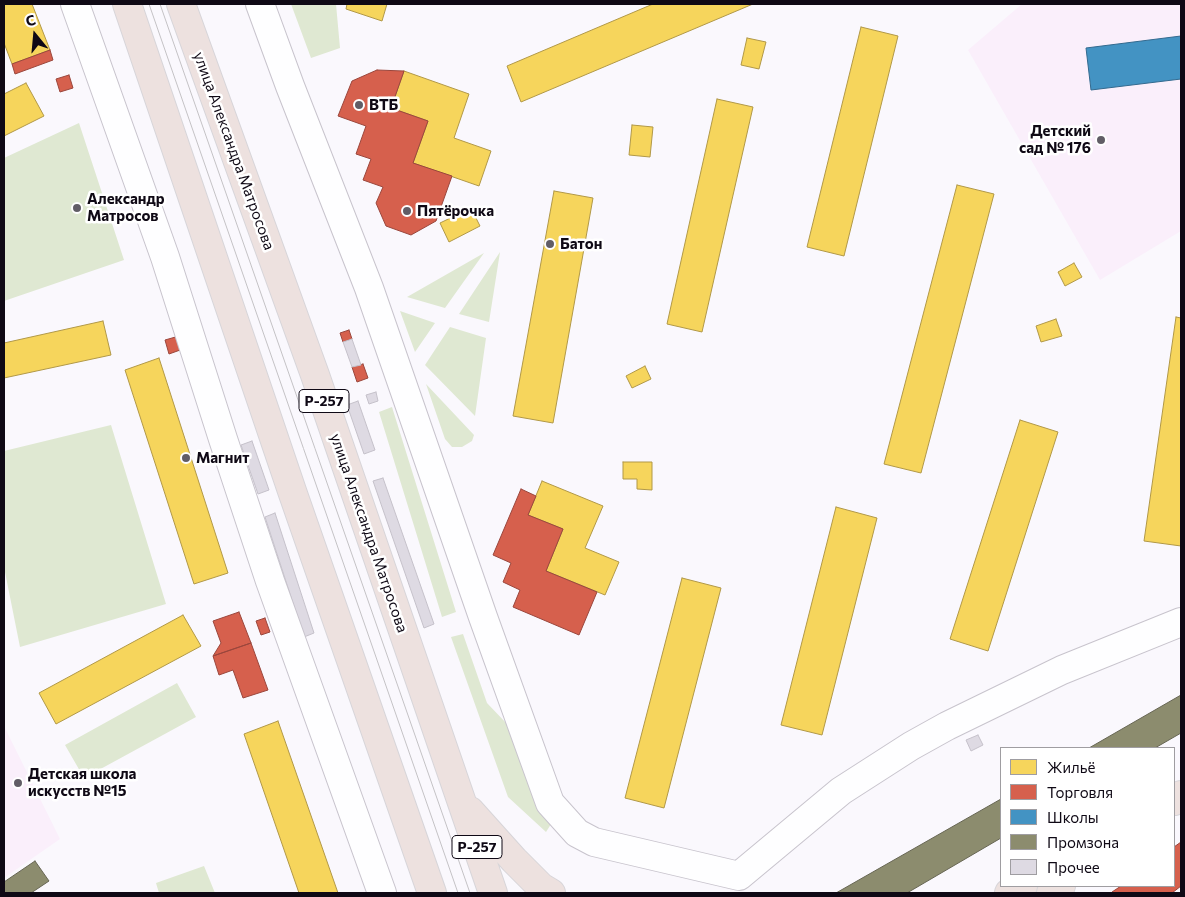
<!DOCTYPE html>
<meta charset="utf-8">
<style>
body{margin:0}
#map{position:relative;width:1185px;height:897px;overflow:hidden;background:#faf8fd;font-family:Commissioner,sans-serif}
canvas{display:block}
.frame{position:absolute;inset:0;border:5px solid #0f0915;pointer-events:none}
.legend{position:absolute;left:1000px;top:747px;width:175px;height:140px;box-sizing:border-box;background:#fff;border:1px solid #9f9da1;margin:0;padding:6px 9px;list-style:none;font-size:15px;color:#0f0915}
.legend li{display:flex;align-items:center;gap:10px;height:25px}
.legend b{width:25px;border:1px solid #9f9da1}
.north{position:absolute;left:10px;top:10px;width:50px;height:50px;-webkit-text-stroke:4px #fff;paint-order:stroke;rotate:343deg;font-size:14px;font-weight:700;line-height:20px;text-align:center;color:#0f0915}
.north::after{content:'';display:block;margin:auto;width:18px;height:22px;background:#0f0915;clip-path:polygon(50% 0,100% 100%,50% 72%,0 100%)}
</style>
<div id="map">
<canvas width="1185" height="897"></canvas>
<div class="frame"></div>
<ul class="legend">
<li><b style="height:14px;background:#f6d55c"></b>Жильё</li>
<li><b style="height:14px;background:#d6604d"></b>Торговля</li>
<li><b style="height:14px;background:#4393c3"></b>Школы</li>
<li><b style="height:14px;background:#8c8c6e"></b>Промзона</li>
<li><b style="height:14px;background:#dedae3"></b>Прочее</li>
</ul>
<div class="north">С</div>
</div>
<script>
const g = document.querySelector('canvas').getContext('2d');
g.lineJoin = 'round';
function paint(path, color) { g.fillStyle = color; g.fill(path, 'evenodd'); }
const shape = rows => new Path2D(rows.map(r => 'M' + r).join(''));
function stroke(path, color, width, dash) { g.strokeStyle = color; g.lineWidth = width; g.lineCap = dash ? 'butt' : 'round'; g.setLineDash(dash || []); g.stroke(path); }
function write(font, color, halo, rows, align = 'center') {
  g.font = font + ' Commissioner,sans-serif'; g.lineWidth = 5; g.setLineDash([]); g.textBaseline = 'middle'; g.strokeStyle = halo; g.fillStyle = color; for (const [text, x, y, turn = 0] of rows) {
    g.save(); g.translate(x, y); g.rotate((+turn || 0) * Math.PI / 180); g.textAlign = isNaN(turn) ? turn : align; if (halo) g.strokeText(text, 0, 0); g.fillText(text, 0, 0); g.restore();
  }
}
paint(shape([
 [1022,4,1181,4,1181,231,1100,280,968,50],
 [4,726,60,839,4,878]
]), '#faeffb');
paint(shape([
 [291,4,336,4,340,48,311,58],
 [79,123,124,260,4,301,4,158],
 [500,252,489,322,459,314],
 [484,253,445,308,407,297],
 [400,311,435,323,415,352],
 [450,327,486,338,475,416,425,365],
 [426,384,474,435,472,441,462,447,452,447,445,439],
 [392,407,456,612,442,617,379,412],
 [111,425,166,604,20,647,4,567,4,451],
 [463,634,487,703,508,725,553,821,546,832,508,797,451,637],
 [177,683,196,717,84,778,65,745],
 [204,866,215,893,159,893,156,883]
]), '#dfe8d2');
const homes = shape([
 [4,4,32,4,50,50,12,64,4,43,4,4],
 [347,4,387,4,382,21,346,9,347,4],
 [653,4,753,4,521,102,507,66,653,4],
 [861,27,898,36,844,256,807,247,861,27],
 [747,38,766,42,759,69,741,65,747,38],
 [404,71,469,94,454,138,491,151,479,186,413,163,428,121,391,108,404,71],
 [26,83,44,116,4,136,4,94,26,83],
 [717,99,753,107,702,332,667,324,717,99],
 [632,125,653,127,650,157,629,155,632,125],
 [957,185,994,194,921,473,884,464,957,185],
 [554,191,593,198,553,423,513,416,554,191],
 [471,208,480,226,449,242,440,223,471,208],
 [1074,263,1082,277,1065,286,1058,272,1074,263],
 [1176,317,1181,318,1181,546,1144,541,1176,317],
 [1056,319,1062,336,1041,342,1036,326,1056,319],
 [103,321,111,355,4,378,4,343,103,321],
 [159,358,228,573,194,584,125,370,159,358],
 [645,366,651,379,632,388,626,376,645,366],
 [1020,420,1058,432,988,651,950,639,1020,420],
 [623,462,652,462,652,490,637,489,637,479,623,479,623,462],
 [542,481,603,506,585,548,619,562,605,595,546,571,563,529,528,515,542,481],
 [836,507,877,518,822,735,781,725,836,507],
 [682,578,721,588,664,808,625,798,682,578],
 [183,615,201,646,56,724,39,693,183,615],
 [278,721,338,893,299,893,244,734,278,721]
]);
paint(homes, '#f6d55c');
stroke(homes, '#b19847', 1);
const shops = shape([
 [50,50,53,60,15,74,12,64,50,50],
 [377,70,404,71,391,108,428,121,413,163,452,176,436,221,411,235,386,226,376,203,383,187,363,180,371,159,356,154,366,126,338,116,352,81,377,70],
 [69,75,73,88,60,92,56,79,69,75],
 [349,330,352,339,343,342,340,333,349,330],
 [179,336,183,349,169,354,165,340,179,336],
 [363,364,368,378,357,382,352,367,363,364],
 [521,489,536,496,528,515,563,529,546,571,597,592,579,635,513,607,520,590,503,582,511,563,493,555,521,489],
 [239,612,251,643,213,656,221,643,213,621,239,612],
 [265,618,270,632,261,635,256,621,265,618],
 [251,643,268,690,243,698,233,670,219,675,213,656,251,643],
 [1181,842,1181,886,1172,893,1113,893,1112,892,1121,886,1174,886,1174,847,1181,842]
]);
paint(shops, '#d6604d');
stroke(shops, '#9a463c', 1);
const schools = shape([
 [1181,36,1181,79,1091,90,1086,48,1181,36]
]);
paint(schools, '#4393c3');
stroke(schools, '#336a8f', 1);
const industry = shape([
 [1181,695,1181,733,1155,748,1089,748,1181,695],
 [1001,799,1001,838,907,893,836,893,1001,799],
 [35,861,49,881,31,893,4,893,4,882,35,861]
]);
paint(industry, '#8c8c6e');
stroke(industry, '#666553', 1);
const building = shape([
 [352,339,361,365,352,367,343,342,352,339],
 [376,392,378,401,369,404,366,395,376,392],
 [358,401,375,450,364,454,347,405,358,401],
 [252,441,269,490,258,494,241,445,252,441],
 [383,478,434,624,424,628,373,481,383,478],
 [275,513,314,633,304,637,265,517,275,513],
 [978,735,983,745,971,751,966,740,978,735]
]);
paint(building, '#dedae3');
stroke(building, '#c5c1ca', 1);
const minor = shape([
 [75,4,165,257,223,439,270,581,382,893],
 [260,4,290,86,369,288,483,617,550,803,577,833,594,842,739,876,841,791,911,746,947,726,1062,670,1181,622]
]);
const highway = shape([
 [127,4,292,491,432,893],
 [181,4,315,375,493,893],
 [1174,801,1181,795],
 [470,811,514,860,541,887,551,893],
 [1009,893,1023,886],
 [1051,893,1061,886]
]);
stroke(minor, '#c8c4cd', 30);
stroke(highway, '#d7d5d9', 30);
stroke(minor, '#fefeff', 28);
stroke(highway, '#ede1df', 28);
stroke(shape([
 [149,4,458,893],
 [160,4,470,893]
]), '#c4c2c5', 1);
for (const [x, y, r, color] of [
 [359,105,5,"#615d66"],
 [1101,140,5,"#615d66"],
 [77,208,5,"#615d66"],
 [407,211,5,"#615d66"],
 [550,244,5,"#615d66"],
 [186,458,5,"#615d66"],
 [18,783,5,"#615d66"]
]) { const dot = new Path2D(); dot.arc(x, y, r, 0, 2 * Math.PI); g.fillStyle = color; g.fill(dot); stroke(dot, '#fff', 2); }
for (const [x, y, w] of [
 [324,401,50],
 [477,847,50]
]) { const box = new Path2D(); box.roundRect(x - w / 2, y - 11.5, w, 23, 4); g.fillStyle = '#fff'; g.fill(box); stroke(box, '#0f0915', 1); }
write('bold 14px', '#0f0915', null, [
 ["Р-257",324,401],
 ["Р-257",477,847]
]);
write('bold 15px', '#0f0915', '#fff', [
 ["ВТБ",369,105],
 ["Детский",1091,131,"right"],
 ["сад № 176",1091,148,"right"],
 ["Александр",87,199],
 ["Матросов",87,216],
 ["Пятёрочка",417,211],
 ["Батон",560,244],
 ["Магнит",196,458],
 ["Детская школа",28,774],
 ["искусств №15",28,791]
], 'left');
write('15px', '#0f0915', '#fff', [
 ["улица Александра Матросова",234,151,70],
 ["улица Александра Матросова",369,533,71]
]);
</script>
